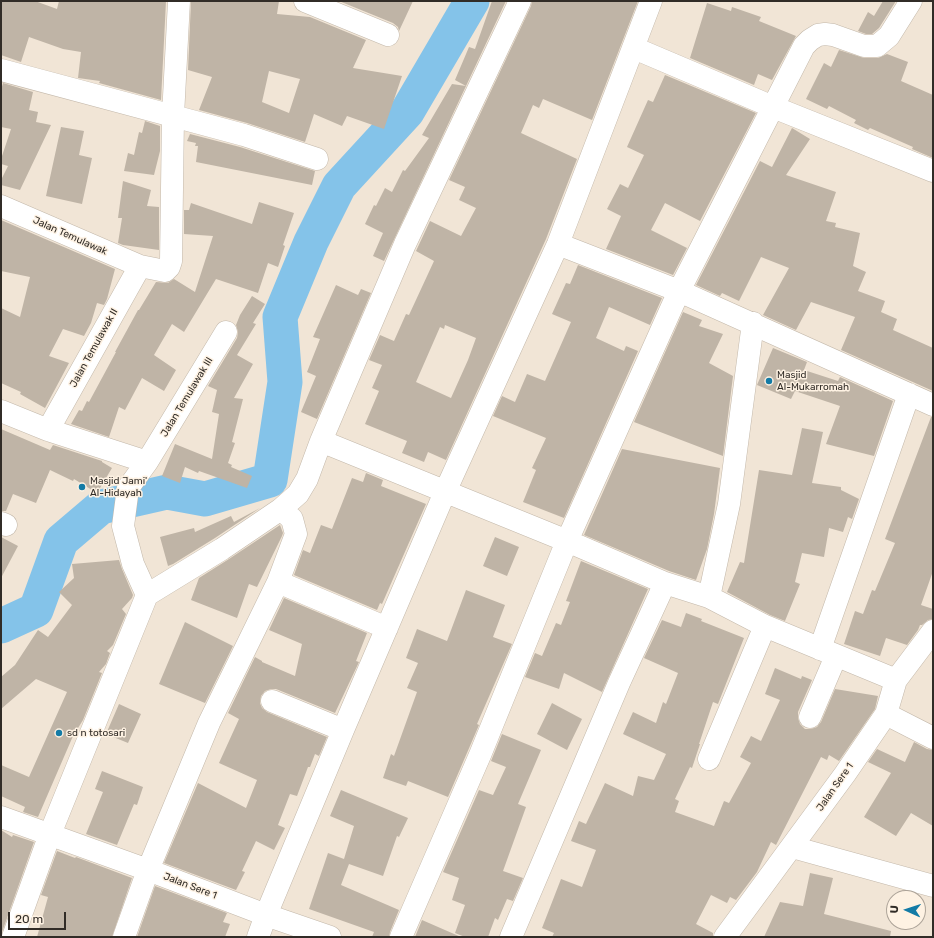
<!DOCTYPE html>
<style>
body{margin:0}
#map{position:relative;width:934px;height:938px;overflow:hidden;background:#f1e5d6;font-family:Rubik,sans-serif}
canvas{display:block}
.frame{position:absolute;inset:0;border:2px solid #312c27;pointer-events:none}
.north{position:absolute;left:886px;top:890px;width:40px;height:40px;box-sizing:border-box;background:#fef2e3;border:1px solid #aca398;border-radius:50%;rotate:273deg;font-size:11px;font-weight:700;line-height:16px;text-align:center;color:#312c27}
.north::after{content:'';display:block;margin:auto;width:14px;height:18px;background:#137ba6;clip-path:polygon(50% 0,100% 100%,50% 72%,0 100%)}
.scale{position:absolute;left:8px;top:912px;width:58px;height:18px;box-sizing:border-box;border:2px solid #312c27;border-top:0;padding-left:5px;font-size:12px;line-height:14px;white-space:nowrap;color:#312c27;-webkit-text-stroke:3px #fef2e3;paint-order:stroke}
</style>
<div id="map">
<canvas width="934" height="938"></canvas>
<div class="frame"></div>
<div class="north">U</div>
<div class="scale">20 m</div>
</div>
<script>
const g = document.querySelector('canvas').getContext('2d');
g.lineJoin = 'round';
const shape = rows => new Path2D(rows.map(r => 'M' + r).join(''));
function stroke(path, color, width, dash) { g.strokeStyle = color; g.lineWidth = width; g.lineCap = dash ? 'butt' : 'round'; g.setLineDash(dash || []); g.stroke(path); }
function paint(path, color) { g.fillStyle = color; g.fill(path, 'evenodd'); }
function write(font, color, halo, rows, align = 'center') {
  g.font = font + ' Rubik,sans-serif'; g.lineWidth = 3; g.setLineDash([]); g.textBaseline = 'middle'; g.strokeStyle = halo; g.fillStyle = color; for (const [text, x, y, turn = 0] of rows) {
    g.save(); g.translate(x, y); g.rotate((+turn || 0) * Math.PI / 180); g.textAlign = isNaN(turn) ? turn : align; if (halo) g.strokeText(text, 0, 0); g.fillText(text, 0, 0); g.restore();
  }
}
stroke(shape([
 [1,626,36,610,61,541,101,507,167,492,205,499,270,480,285,382,280,317,311,242,339,186,407,112,472,1]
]), '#84c3e9', 35);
paint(shape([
 [1,1,35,1,57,9,59,1,166,1,161,100,99,83,100,81,78,78,81,52,63,49,29,37,21,62,1,55],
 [191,1,279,1,277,14,310,17,366,40,353,68,402,76,384,129,347,116,342,126,314,114,305,142,247,123,199,110,212,77,188,70],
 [269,71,300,79,289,113,262,102],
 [339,1,413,1,399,31,398,27,393,23],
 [492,1,506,1,466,86,455,80,469,47,475,49],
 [532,1,638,1,592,120,543,99,539,108,533,105,521,133,577,159,546,239,446,460,428,452,424,462,402,453,407,441,365,424,379,391,372,388,382,365,369,360,380,335,394,341,406,314,409,315,434,261,416,251,430,221,461,236,476,208,459,200,465,187,449,180,531,6],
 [445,325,476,338,468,360,451,398,416,382,440,327,444,329],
 [883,1,896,1,879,28,872,34,866,34,858,31,868,12,874,16],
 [707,3,731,11,732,7,761,17,759,21,796,36,772,80,758,74,754,85,690,58],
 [839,50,864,58,878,58,887,54,908,62,901,81,933,95,933,158,912,149,913,147,870,128,868,130,854,123,856,120,829,106,827,109,806,99,824,63,831,67],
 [665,75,756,113,700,221,665,203,651,230,687,248,673,275,606,249,621,216,607,209,620,184,628,188,644,155,627,147,648,100,653,102],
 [3,83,33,92,29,110,38,112,36,122,51,125,20,190,1,185,1,180,8,166,1,164,1,159,11,129,1,127,1,90],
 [452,84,466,86,384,261,373,256,383,233,365,224,374,205,376,206,385,188,392,192,403,170,405,171,429,138,422,135],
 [145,121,160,126,160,151,154,175,124,171,128,153,134,155,139,132,142,133],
 [61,127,84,131,79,155,92,158,82,204,46,196],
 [792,128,810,139,786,175,836,192,826,221,836,223,835,227,860,233,853,266,866,272,858,291,885,301,881,312,897,319,893,330,933,348,933,391,841,350,855,317,811,302,796,330,763,315,789,268,761,257,739,301,722,293,720,296,696,285,760,161,772,167],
 [190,134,240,147,315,171,312,185,196,162,198,146,195,146,196,143,187,141],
 [123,181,151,190,147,206,159,207,159,250,123,245,118,243,122,218,118,218],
 [259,202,294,213,283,245,285,246,278,267,268,263,258,293,216,279,184,332,172,324,154,355,176,370,164,391,142,378,125,410,119,407,109,437,71,424,79,410,82,411,87,401,89,402,116,352,115,352,138,310,139,310,156,282,168,283,174,279,195,292,213,236,184,234,184,210,189,210,191,203,252,224],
 [1,220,115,269,107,299,104,305,97,303,91,323,84,336,63,329,49,356,69,363,45,408,20,394,21,392,1,383,1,308,20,317,30,277,1,271],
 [578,265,662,298,650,325,609,307,596,338,624,351,626,346,638,351,564,518,523,502,536,470,532,468,546,438,493,416,502,396,515,402,527,374,545,381,571,322,552,314,566,283,570,284],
 [336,285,358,295,361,289,371,293,317,419,301,412,316,376,307,372,320,339,313,337],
 [252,296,265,304,253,323,256,324,237,355,253,364,234,398,243,399,232,442,235,443,228,463,232,465,231,467,252,476,247,488,199,471,198,473,185,467,180,483,162,476,175,444,212,459,219,414,212,412,217,390,208,386,237,338,238,332,236,325,240,315],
 [683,312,702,320,699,326,723,334,709,363,733,376,723,456,634,422],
 [773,348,807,362,804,370,838,381,840,377,893,401,874,456,826,444,840,406,795,391,791,399,757,385],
 [931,417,933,417,933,571,921,605,933,609,933,619,928,620,922,625,920,625,918,630,907,645,886,638,880,656,844,644,855,611,863,614,872,590,875,591,895,543,885,539],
 [802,428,823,432,812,483,841,487,841,490,859,499,852,519,848,517,843,532,829,528,824,557,802,553,795,582,800,584,785,621,770,615,727,592,740,562,744,563,759,470,792,475],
 [1,429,50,450,53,445,102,461,102,462,112,468,97,493,74,479,73,481,50,470,36,503,13,494,6,511,1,511],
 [622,449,720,468,714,514,707,549,696,580,669,571,584,535],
 [366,473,383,480,381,486,426,504,382,604,380,603,377,610,294,575,303,550,310,553,321,525,332,529,352,478,363,482],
 [260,508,215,538,173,564,168,566,160,537,194,528,195,532,231,516,234,522],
 [280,525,283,533,282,536,257,587,249,584,237,618,191,600,199,578,229,559],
 [1,537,18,546,1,578],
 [495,537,519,547,507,576,483,566],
 [119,560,122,569,133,595,132,598,122,609,126,614,113,645,107,651,110,653,106,664,99,672,102,673,83,720,73,736,38,817,23,812,25,807,1,796,1,765,29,777,67,692,36,679,1,709,1,677,15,665,38,630,48,637,72,605,59,592,74,578,72,564],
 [581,561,648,589,602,692,564,673,559,689,525,677,535,653,542,656,556,623,561,625,570,602,566,601],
 [466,590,505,605,493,637,512,644,477,724,479,725,448,797,408,781,406,786,383,778,391,754,394,756,417,692,407,688,418,663,406,658,417,629,447,641],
 [284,598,367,633,356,661,359,662,335,713,276,689,271,689,265,691,261,696,260,703,262,708,267,712,327,737,319,756,315,754,310,767,308,767,297,796,290,794,278,825,285,828,274,850,256,841,242,871,245,872,236,890,164,863,198,783,246,808,257,780,219,763,239,719,228,713,255,657,262,661,262,662,295,676,302,644,269,630],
 [686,613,702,619,701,621,744,638,718,704,713,702,699,744,700,744,692,768,690,767,675,799,679,801,675,812,714,826,724,801,729,803,751,763,740,757,751,736,761,741,780,700,765,694,775,668,801,679,802,676,812,680,798,712,798,718,800,724,805,729,811,729,817,727,821,722,835,689,878,696,875,709,839,761,829,755,827,760,821,757,776,845,771,842,757,872,736,900,730,897,727,903,711,895,696,924,713,933,713,937,552,937,554,933,542,928,561,879,582,887,596,850,571,841,579,821,586,824,605,783,633,796,638,776,654,780,666,754,623,734,633,712,656,723,663,702,666,704,678,673,644,658,662,620,681,627],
 [185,622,233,646,205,703,159,684],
 [552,703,582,719,567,750,537,734],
 [119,704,141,714,128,743,106,734],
 [502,734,541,750,518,804,526,807,503,871,523,878,513,901,507,899,498,920,495,918,488,937,465,937,455,933,465,905,452,900,459,878,443,872,479,790,493,795,506,767,491,761],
 [914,742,927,749,933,750,933,826,911,813,896,836,864,817,891,773,868,762,877,749,905,762],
 [102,771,143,787,137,805,134,804,117,845,86,834,103,792,95,789],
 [341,790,408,818,399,837,397,836,383,876,349,864,341,885,399,910,390,932,389,937,372,937,374,932,309,909,328,853,344,859,354,826,330,816],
 [1,830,12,837,13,835,34,842,1,935],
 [57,851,75,858,76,857,132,878,112,937,37,937,48,897,41,895],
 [810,873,833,878,824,914,891,931,890,937,764,937,780,902,803,906],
 [155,886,227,913,223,922,230,924,225,937,137,937],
 [422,920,461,937,415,937]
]), '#bfb4a6');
const minor = shape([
 [305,1,388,35],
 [634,48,773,107,933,171],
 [1,70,244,135,317,159],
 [1,206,140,266,165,271,169,267,171,261,173,116,179,1],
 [558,244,679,291,933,405],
 [1,411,48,430,147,462,128,488,123,526,133,564,147,595,50,834,13,937],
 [48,430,140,266],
 [321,441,567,541,665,583,709,597,765,626,896,680],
 [147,462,226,332],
 [1,523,6,525],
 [278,582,387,628],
 [147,595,222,549,281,509,298,494,307,479,321,441,405,244,520,1],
 [709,597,729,504,753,323],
 [820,649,909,394],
 [272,701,343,730],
 [886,714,933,738],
 [810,717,836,656],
 [709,759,765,626],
 [1,817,148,870,266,915,330,937],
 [792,847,933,886],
 [124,937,148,870,209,723,278,582,296,534,292,519,281,509],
 [258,937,266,915,343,730,445,492,558,244,651,1],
 [401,937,480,755,567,541,679,291,804,46,810,40,818,35,825,34,833,35,864,46,877,46,889,36,911,1],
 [511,937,619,683,665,583],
 [725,937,845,774,886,714,896,680,933,631]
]);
stroke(minor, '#c3b8aa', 23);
stroke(minor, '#fff', 22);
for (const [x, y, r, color] of [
 [769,381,4,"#137ba6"],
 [82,487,4,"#137ba6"],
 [59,733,4,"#137ba6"]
]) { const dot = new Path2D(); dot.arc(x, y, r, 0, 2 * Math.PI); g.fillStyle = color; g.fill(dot); stroke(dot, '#fef2e3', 1.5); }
write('10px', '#312c27', '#fef2e3', [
 ["Jalan Temulawak",70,236,24],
 ["Jalan Temulawak II",94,348,-61],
 ["Jalan Temulawak III",187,397,-59],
 ["Jalan Sere 1",835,787,-55],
 ["Jalan Sere 1",190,886,21]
]);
write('10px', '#312c27', '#fef2e3', [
 ["Masjid",777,375],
 ["Al-Mukarromah",777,387],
 ["Masjid Jami'",90,481],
 ["Al-Hidayah",90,493],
 ["sd n totosari",67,733]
], 'left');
</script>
